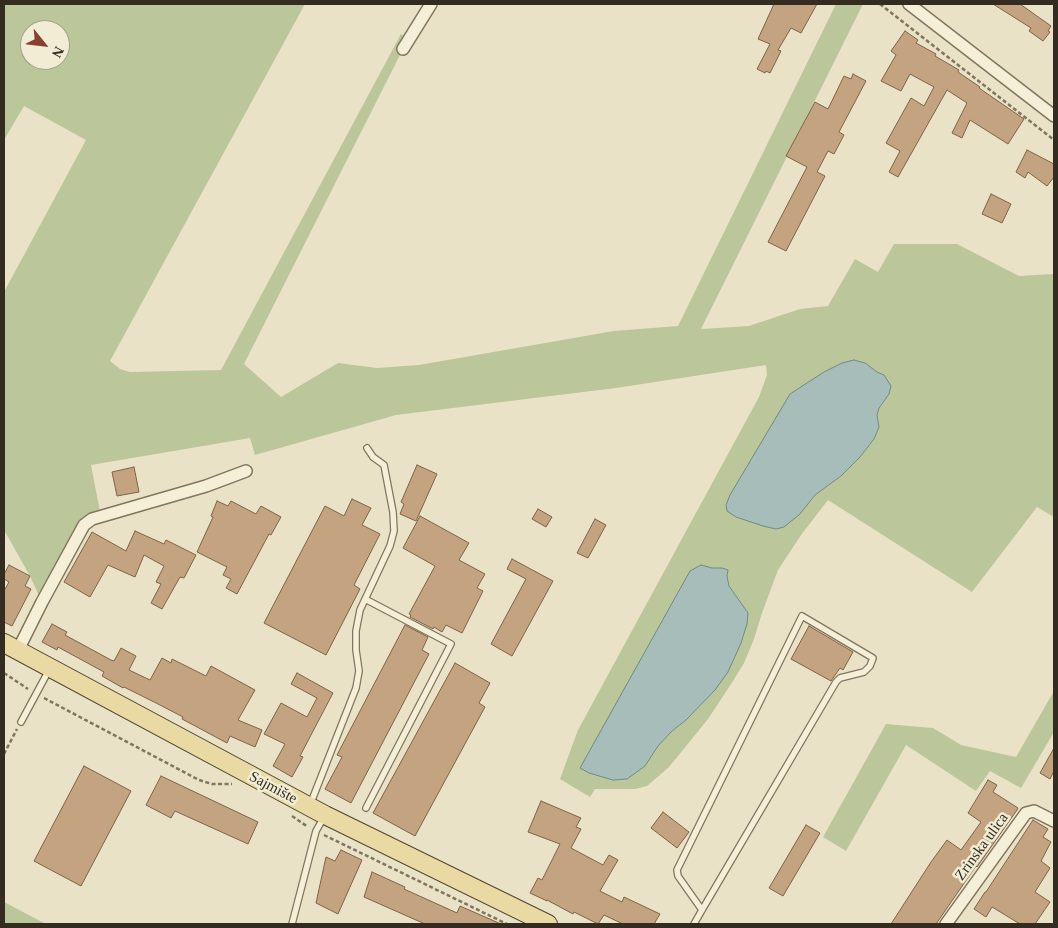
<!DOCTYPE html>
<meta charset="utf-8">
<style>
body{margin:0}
#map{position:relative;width:1058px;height:928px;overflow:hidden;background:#e9e2c6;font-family:Georgia,serif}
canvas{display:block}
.frame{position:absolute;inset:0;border:5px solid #342c20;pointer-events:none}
.north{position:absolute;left:20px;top:20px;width:50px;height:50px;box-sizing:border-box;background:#f1ecd4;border:1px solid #a59f8c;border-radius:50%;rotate:119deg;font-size:14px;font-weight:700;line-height:20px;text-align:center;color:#342c20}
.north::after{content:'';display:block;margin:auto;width:18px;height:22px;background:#8a3e34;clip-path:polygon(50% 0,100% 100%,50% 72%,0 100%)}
</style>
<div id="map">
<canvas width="1058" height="928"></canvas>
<div class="frame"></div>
<div class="north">N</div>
</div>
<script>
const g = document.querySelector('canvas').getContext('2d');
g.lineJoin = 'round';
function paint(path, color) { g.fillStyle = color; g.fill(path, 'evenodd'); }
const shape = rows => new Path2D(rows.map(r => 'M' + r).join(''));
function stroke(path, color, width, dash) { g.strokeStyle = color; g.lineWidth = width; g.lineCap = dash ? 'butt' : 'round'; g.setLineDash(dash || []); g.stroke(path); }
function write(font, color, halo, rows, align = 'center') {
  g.font = font + ' Georgia,serif'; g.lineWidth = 5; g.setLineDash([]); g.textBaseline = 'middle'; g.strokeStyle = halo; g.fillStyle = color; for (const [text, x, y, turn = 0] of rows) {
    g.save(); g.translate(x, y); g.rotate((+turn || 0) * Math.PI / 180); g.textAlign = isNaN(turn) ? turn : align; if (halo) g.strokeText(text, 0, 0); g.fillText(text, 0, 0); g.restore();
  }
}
paint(shape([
 [4,4,305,4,110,361,120,369,130,372,221,370,401,34,409,39,403,49,244,364,281,397,338,363,377,368,419,365,614,331,678,326,836,4,863,4,701,329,749,326,800,309,828,306,855,259,878,272,894,244,957,244,1019,276,1054,274,1054,517,1037,507,972,592,828,500,801,535,778,570,762,613,754,639,744,663,733,681,708,719,669,767,647,786,635,789,595,789,590,797,560,779,578,730,759,397,767,375,766,365,616,388,396,415,255,455,250,438,91,465,101,517,92,519,42,602,30,576,4,530,4,292,86,140,24,106,4,140],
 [30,30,60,30,60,60,30,60],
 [854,360,865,363,877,372,884,375,889,394,879,408,877,415,879,427,874,439,860,457,841,476,815,495,800,514,776,529,763,526,736,517,790,394,806,384],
 [701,565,712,568,722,568,727,575,729,586,748,613,715,690,686,720,672,731,658,746,645,766,627,779,613,780,589,773],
 [1054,691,1054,732,1021,788,990,771,976,791,906,745,846,851,823,837,886,724,933,728,961,745,1016,757],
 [4,902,46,924,4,924]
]), '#bcc69b');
const water = shape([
 [854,360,865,363,877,372,884,375,891,386,889,394,879,408,877,415,879,427,874,439,860,457,841,476,815,495,800,514,784,527,776,529,763,526,736,517,727,511,726,505,730,495,790,394,824,372,842,363,854,360],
 [701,565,712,568,722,568,728,570,727,576,729,586,748,613,747,624,741,643,728,672,715,690,686,720,672,731,658,746,645,766,627,779,613,780,589,773,580,768,690,571,701,565]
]);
paint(water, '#a7bdb9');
stroke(water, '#6e8a86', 1);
const building = shape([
 [774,4,817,4,801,33,791,28,778,50,781,51,770,73,766,71,765,73,757,69,770,44,758,39,774,4],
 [993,4,1020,4,1051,26,1048,31,1050,32,1043,41,1029,31,1031,28,993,4],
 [905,31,918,40,916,43,936,54,935,56,959,70,958,72,980,87,979,88,1024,119,1008,144,970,120,962,138,952,133,967,103,947,90,898,177,889,172,900,151,886,143,911,98,924,106,934,87,910,74,901,91,881,81,896,55,891,51,905,31],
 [853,74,866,81,839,132,844,135,834,154,828,151,817,172,825,176,786,251,768,242,807,167,786,156,815,102,828,109,844,76,851,79,853,74],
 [1027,150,1054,164,1054,177,1047,186,1028,172,1025,178,1016,172,1027,150],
 [991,194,1011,204,1002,223,982,214,991,194],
 [417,465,437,474,416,521,400,514,404,504,401,502,417,465],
 [134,467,139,492,117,496,112,472,134,467],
 [352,499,371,508,362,525,380,534,354,585,360,589,326,655,264,623,325,506,344,516,352,499],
 [217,501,228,506,231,501,256,514,261,506,281,517,271,535,269,534,237,594,226,588,231,579,223,575,227,567,197,552,213,517,211,516,217,501],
 [538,509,552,517,546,527,532,519,538,509],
 [420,516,469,543,459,560,485,574,477,588,483,591,462,633,446,625,442,632,434,627,433,629,410,617,411,615,409,614,435,566,403,548,420,516],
 [595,519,606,525,588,558,577,553,595,519],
 [135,531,164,544,166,540,196,555,184,578,180,577,162,609,151,603,161,584,156,582,164,566,144,555,135,577,108,565,90,597,64,582,92,532,126,551,135,531],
 [512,559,553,581,512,656,491,644,526,579,507,569,512,559],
 [9,565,30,576,25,586,31,589,12,626,4,622,4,591,9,582,4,579,4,574,9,565],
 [52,624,67,632,65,635,111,660,114,661,121,648,136,656,129,670,150,680,162,658,171,663,172,659,206,676,211,666,255,690,238,720,262,730,255,747,230,736,227,743,182,719,183,717,158,704,124,687,123,688,102,676,104,672,58,647,57,650,42,642,52,624],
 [405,625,428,637,422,650,429,654,351,803,325,789,342,757,337,755,405,625],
 [809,626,853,652,843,670,840,668,831,681,791,659,809,626],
 [455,663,490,683,479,703,485,707,415,836,373,813,455,663],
 [297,673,333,693,300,756,303,757,292,777,273,766,285,744,264,734,281,703,307,717,317,698,291,684,297,673],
 [1054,748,1054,771,1050,779,1040,773,1054,748],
 [84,766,131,791,81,886,34,861,84,766],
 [161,776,258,822,248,844,175,811,171,818,146,805,161,776],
 [988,780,997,785,993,792,1018,808,1017,810,977,867,976,866,936,924,891,924,931,862,947,840,961,850,981,822,968,813,988,780],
 [541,801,581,818,576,827,581,829,571,848,603,865,609,855,618,860,600,891,622,902,624,897,660,914,654,924,623,924,604,915,598,924,574,912,573,914,547,900,547,901,530,893,538,878,542,880,560,844,528,832,541,801],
 [663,812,689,832,677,848,651,828,663,812],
 [1033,820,1048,829,1043,837,1051,842,1041,861,1050,868,1035,892,1050,902,1035,924,1020,924,992,907,986,917,974,909,985,892,986,892,1033,820],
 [806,825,820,833,783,896,769,888,806,825],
 [341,850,362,860,338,914,316,903,326,857,335,861,341,850],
 [372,872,405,887,404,889,457,913,460,906,501,924,425,924,364,897,372,872]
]);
paint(building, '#c3a380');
stroke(building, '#7e6346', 1);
const service = shape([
 [365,599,451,644,366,808],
 [21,722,49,670],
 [310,805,356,688,359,671,356,650,356,631,360,610,390,546,394,531,393,512,384,465,373,457,367,448],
 [292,924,316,831,324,817],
 [694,924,702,910,836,682,840,678,864,672,870,666,873,658,802,616,677,870,678,876,702,910]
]);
const minor = shape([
 [909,4,1054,116],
 [403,49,431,4],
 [18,650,42,602,84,525,92,519,206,486,246,471],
 [946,924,1026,813,1034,811,1054,821]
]);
const primary = shape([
 [4,643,325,815,548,924]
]);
stroke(service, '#82755d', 8);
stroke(minor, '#82755d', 14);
stroke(primary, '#504331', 20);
stroke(shape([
 [880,4,1054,140],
 [4,673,28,689],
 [44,698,199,780,212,784,232,784],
 [4,754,17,729],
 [292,816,308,827],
 [324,835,507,924]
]), '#82755d', 2.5, [4, 2.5]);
stroke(service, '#f5efd8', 5.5);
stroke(minor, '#f5efd8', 11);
stroke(primary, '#e8daa2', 18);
write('15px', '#342c20', '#f1ecd4', [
 ["Sajmište",273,788,28],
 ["Zrinska ulica",982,847,-54]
]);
</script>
